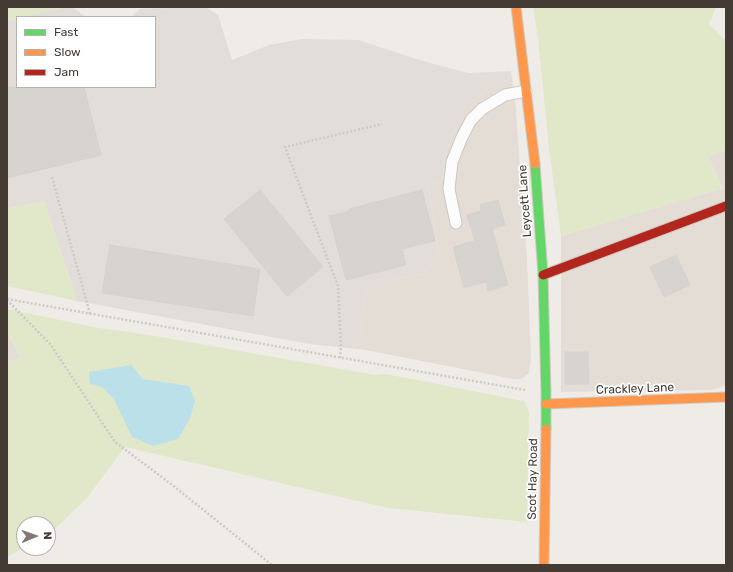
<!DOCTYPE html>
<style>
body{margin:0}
#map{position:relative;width:733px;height:572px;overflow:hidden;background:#efece8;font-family:Rubik,sans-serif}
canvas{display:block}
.frame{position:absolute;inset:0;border:8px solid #443b35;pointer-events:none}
.legend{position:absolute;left:16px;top:16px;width:140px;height:72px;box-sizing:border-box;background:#fff;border:1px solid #b4b1ae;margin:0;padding:5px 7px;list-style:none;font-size:12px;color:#443b35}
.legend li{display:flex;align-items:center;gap:8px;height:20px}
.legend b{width:20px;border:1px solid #b4b1ae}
.north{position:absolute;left:16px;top:516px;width:40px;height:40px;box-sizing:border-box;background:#fff;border:1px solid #b4b1ae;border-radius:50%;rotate:88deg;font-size:11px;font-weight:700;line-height:16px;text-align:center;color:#443b35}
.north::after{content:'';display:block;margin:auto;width:14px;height:18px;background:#807974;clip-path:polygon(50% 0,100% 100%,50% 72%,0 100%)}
</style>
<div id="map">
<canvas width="733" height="572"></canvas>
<div class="frame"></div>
<ul class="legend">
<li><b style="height:5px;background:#63d668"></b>Fast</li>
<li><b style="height:5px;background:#ff974d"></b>Slow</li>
<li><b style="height:5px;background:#b3261e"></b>Jam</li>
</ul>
<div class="north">N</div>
</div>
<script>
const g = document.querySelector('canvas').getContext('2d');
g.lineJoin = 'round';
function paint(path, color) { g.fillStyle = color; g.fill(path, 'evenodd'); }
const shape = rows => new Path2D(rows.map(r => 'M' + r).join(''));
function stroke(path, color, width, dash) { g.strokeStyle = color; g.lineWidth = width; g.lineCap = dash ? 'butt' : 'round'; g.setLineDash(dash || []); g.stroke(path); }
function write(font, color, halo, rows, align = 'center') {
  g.font = font + ' Rubik,sans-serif'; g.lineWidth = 3.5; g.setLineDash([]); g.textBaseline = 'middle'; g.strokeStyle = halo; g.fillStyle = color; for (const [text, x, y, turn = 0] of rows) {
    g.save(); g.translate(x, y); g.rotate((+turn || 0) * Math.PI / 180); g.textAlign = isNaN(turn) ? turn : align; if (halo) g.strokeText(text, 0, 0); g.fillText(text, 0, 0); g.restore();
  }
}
paint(shape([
 [512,79,515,98,527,259,531,359,529,373,521,379,513,379,366,350,362,343,361,316,367,290,392,279,423,274,439,255,428,185,443,180,445,154,466,106,490,87],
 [726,150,726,385,712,390,561,392,561,236,723,188,708,157],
 [7,331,21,358,7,362]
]), '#e3ddd6');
paint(shape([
 [66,7,72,7,86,17,24,17],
 [169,8,207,8,218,15,232,60,269,45,302,39,358,40,423,61,469,73,511,71,512,79,490,87,466,106,445,154,443,180,428,185,439,255,423,274,392,279,367,290,361,316,362,343,366,350,309,344,77,301,44,201,7,209,7,21,17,19,17,87,155,87,155,17,131,17,140,9]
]), '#e2ddd9');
paint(shape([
 [7,7,66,7,24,17,17,17,17,19,7,21],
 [533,7,716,7,709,24,726,41,726,150,708,157,723,188,561,236,549,149,538,38],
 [44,201,77,301,7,286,7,209],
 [7,309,99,328,150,335,375,375,386,374,524,401,529,412,527,522,388,508,125,447,87,498,49,535,48,535,48,524,24,524,24,548,7,557,7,362,21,358,7,331]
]), '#e1e8c9');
paint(shape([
 [131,365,143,379,189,386,195,401,190,418,178,439,153,446,132,437,114,399,102,387,90,384,89,372]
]), '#bbe0ea');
const building = shape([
 [7,87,84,87,101,155,7,178,7,87],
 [260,190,323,267,287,296,224,219,260,190],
 [422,190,435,241,402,249,406,265,346,280,329,216,349,211,349,209,422,190],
 [498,200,505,225,492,229,508,285,488,291,486,282,464,288,453,247,475,241,467,215,481,211,480,205,498,200],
 [110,245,260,269,253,316,102,293,110,245],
 [676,255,690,285,664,297,650,267,676,255],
 [565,352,588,352,589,384,565,384,565,352]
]);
paint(building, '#d7d3cf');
stroke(building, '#d7d2ce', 1);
const lane = shape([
 [456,223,449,189,452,162,462,137,471,120,482,109,505,95,526,91]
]);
const fast = shape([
 [535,164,543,275,546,394,546,429]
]);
const slow = shape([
 [516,7,535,164],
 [546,404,726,397],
 [544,565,546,429]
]);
const jam = shape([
 [543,275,726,206]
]);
stroke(lane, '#cbc8c4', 13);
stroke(fast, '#cfc9c1', 11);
stroke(slow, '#cfc9c1', 11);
stroke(jam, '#cfc9c1', 11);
stroke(shape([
 [52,177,90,314],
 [7,299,525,390],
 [7,300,51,345,115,442,171,484,272,565],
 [340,358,341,347,338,286,285,147,382,124]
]), '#cdcac7', 2.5, [2, 2]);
stroke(lane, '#fdfcfc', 11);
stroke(fast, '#63d668', 9);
stroke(slow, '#ff974d', 9);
stroke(jam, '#b3261e', 9);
write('12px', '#443b35', '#fff', [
 ["Leycett Lane",525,201,-94],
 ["Crackley Lane",635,389,-2],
 ["Scot Hay Road",533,479,-89]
]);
</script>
